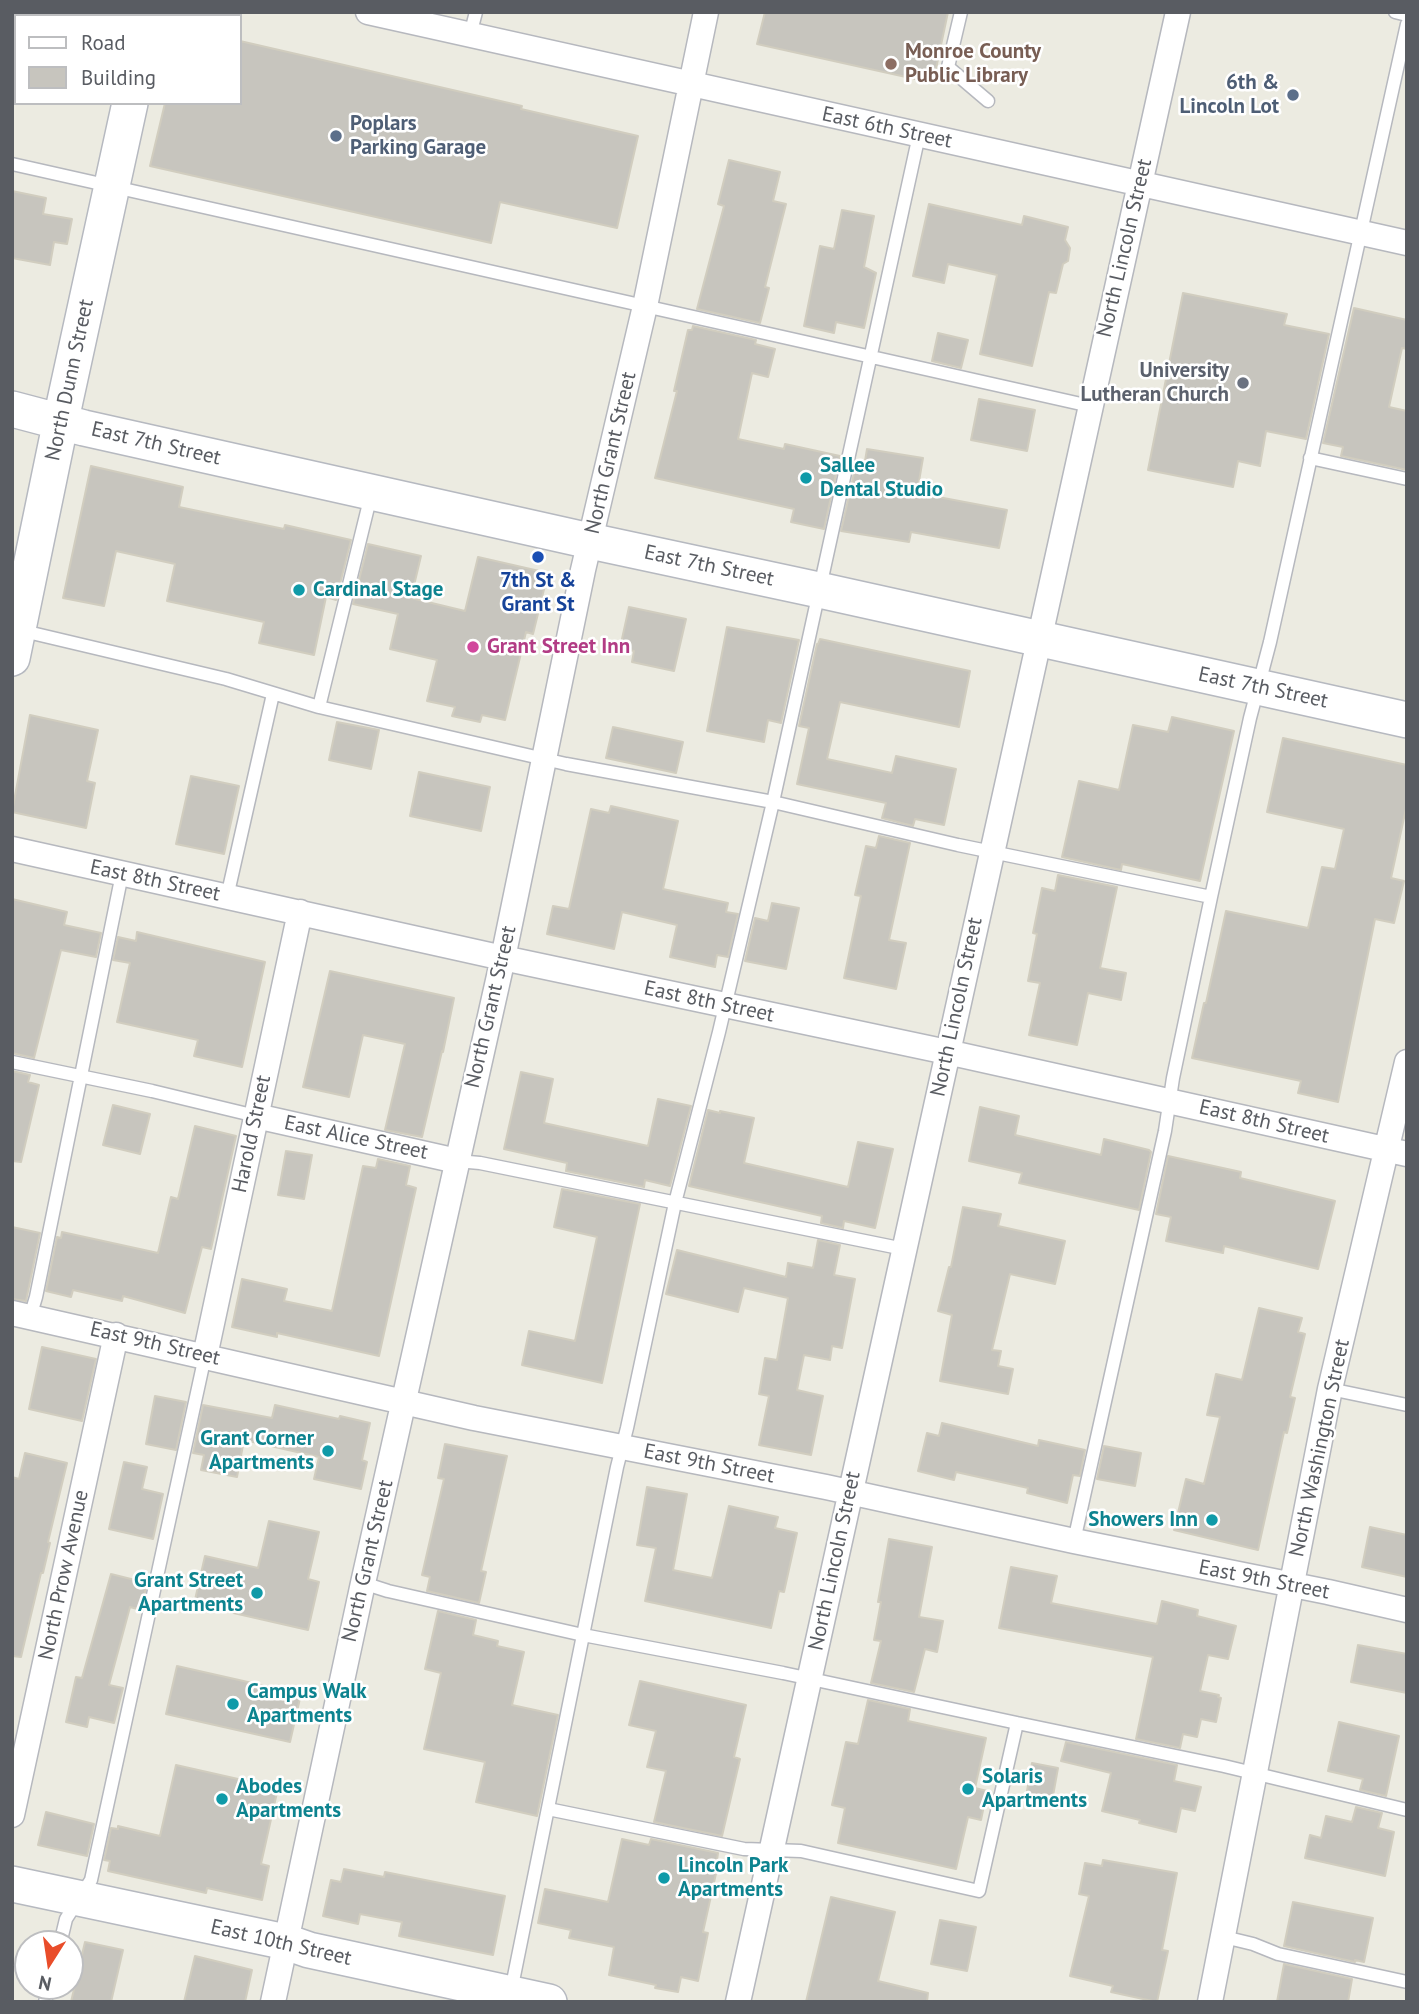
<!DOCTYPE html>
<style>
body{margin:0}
#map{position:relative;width:1419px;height:2014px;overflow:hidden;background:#ecebe1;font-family:"PT Sans",sans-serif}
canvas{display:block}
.frame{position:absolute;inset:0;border:14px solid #595c62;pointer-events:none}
.legend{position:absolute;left:14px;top:14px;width:228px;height:91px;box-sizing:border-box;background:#fff;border:2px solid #bdbec0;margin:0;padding:9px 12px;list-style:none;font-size:21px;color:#595c62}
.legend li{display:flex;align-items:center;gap:14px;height:35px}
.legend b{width:35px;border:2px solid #bdbec0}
.north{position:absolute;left:14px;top:1930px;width:70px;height:70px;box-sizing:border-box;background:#fff;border:2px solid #bdbec0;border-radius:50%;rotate:192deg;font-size:19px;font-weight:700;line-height:28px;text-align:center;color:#595c62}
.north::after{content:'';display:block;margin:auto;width:24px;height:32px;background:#e94d2a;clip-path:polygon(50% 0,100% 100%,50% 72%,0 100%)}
</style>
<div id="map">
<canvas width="1419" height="2014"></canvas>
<div class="frame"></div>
<ul class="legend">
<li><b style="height:9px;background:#fff"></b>Road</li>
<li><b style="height:19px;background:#c7c5be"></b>Building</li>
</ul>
<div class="north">N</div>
</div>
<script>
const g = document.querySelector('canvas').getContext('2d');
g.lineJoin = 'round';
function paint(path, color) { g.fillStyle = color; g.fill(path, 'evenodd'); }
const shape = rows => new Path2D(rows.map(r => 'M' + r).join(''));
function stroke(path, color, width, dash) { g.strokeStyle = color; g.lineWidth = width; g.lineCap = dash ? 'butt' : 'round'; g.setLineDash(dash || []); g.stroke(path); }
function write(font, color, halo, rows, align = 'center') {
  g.font = font + ' "PT Sans",sans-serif'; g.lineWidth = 5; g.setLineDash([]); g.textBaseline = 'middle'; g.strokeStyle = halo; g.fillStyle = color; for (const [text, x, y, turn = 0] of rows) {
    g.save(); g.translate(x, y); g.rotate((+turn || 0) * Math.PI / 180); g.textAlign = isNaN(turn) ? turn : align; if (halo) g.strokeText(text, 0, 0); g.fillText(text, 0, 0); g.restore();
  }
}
const building = shape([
 [765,12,948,12,933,83,757,44,765,12],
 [240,41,522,106,521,109,638,136,617,228,500,202,491,243,150,166,165,103,240,103,240,41],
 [729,160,780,172,773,201,786,204,765,287,769,288,760,323,697,309,724,206,718,204,729,160],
 [12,191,46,198,43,214,72,219,67,244,54,242,50,265,12,258,12,191],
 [929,204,1022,225,1024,216,1068,227,1065,240,1070,248,1068,261,1063,264,1056,293,1049,292,1032,366,980,354,997,275,948,264,944,283,913,276,929,204],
 [842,210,874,216,864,267,876,273,864,328,836,322,834,333,804,326,820,246,834,249,842,210],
 [1183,293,1287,314,1284,325,1329,334,1306,439,1266,431,1260,466,1238,461,1233,487,1148,470,1183,293],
 [1354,308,1407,320,1407,349,1402,348,1389,407,1407,411,1407,470,1341,456,1343,447,1323,443,1354,308],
 [693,326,756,340,755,344,775,349,768,377,752,373,738,439,784,449,785,444,840,456,824,529,791,522,794,509,655,478,677,391,674,391,688,330,692,330,693,326],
 [938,333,968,340,961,368,932,361,938,333],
 [979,399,1035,410,1027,451,971,440,979,399],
 [867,449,923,458,917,493,1007,510,999,548,911,532,909,542,841,531,857,460,865,461,867,449],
 [91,466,183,487,179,507,284,529,285,525,351,540,336,600,326,597,314,655,259,643,264,622,167,601,175,564,116,551,104,606,63,598,91,466],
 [368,544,421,556,411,598,465,611,478,557,548,573,533,634,526,632,505,720,482,715,480,722,452,716,455,707,427,701,437,660,390,649,398,614,353,604,368,544],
 [629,607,686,619,674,671,632,662,634,651,620,648,629,607],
 [727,627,799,640,781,723,768,720,764,742,707,731,727,627],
 [820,639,970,671,959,727,840,702,827,759,892,773,896,756,956,769,944,825,915,819,913,826,882,818,886,803,797,784,809,728,799,726,817,644,818,644,820,639],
 [30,715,98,730,87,781,95,783,86,828,12,812,30,715],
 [1172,717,1234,731,1200,881,1122,864,1121,870,1062,857,1079,781,1119,790,1133,725,1168,732,1172,717],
 [337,722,379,730,371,769,329,760,337,722],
 [613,727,683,742,676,773,606,758,613,727],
 [1283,738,1407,765,1407,804,1391,878,1404,881,1394,923,1375,919,1338,1102,1298,1093,1301,1081,1192,1058,1204,1003,1206,1003,1226,911,1308,928,1322,867,1335,869,1344,829,1267,812,1283,738],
 [419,772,490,787,481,831,410,816,419,772],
 [191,776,239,786,224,854,176,844,191,776],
 [611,806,678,821,663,889,728,903,726,912,738,914,728,957,717,955,715,967,670,957,677,925,622,912,614,949,547,934,553,906,569,909,591,809,609,813,611,806],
 [879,836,910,843,889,940,906,943,896,989,844,978,861,896,855,895,866,846,876,848,879,836],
 [1058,875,1117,887,1100,968,1126,973,1121,1000,1088,993,1077,1045,1029,1035,1040,983,1028,981,1037,934,1033,933,1042,888,1055,891,1058,875],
 [12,899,67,912,64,925,101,933,96,957,61,950,34,1058,12,1053,12,899],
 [772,903,799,908,786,969,745,961,755,918,768,921,772,903],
 [137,932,265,962,242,1067,194,1056,198,1040,117,1022,130,963,113,960,118,937,136,941,137,932],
 [330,971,454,998,443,1052,442,1051,422,1137,385,1130,405,1044,363,1035,349,1097,303,1087,330,971],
 [12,1071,30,1075,28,1082,39,1085,21,1162,12,1161,12,1071],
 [521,1072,553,1079,544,1123,648,1146,658,1099,691,1106,670,1186,645,1180,644,1187,566,1171,567,1163,504,1149,521,1072],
 [113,1105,150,1114,140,1154,103,1145,113,1105],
 [980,1107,1019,1116,1015,1135,1101,1155,1104,1139,1149,1150,1151,1152,1139,1210,1019,1183,1022,1173,969,1161,980,1107],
 [708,1110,720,1113,720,1111,754,1118,744,1163,848,1187,858,1142,893,1149,875,1228,844,1221,843,1228,821,1223,822,1216,689,1186,708,1110],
 [195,1126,236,1136,211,1249,202,1247,185,1313,123,1296,122,1301,73,1290,71,1297,46,1291,57,1237,61,1238,62,1232,158,1253,171,1197,178,1199,195,1126],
 [286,1151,312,1155,304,1199,278,1195,286,1151],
 [1168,1156,1241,1172,1240,1178,1335,1201,1318,1269,1224,1246,1223,1253,1166,1241,1171,1217,1156,1214,1168,1156],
 [378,1159,410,1166,406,1185,416,1188,379,1356,277,1333,277,1337,232,1327,242,1279,287,1289,284,1301,332,1311,363,1166,376,1168,378,1159],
 [562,1189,640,1204,602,1383,522,1365,529,1331,575,1341,597,1237,554,1227,562,1189],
 [963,1207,1001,1214,998,1226,1065,1241,1055,1284,1010,1274,992,1350,1001,1351,998,1366,1013,1369,1008,1394,940,1381,952,1315,938,1311,949,1267,951,1267,963,1207],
 [12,1227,40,1233,26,1301,12,1299,12,1227],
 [818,1240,840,1245,834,1275,855,1279,842,1348,832,1346,830,1360,804,1355,797,1390,823,1396,811,1455,759,1445,769,1396,759,1394,765,1358,777,1360,788,1298,744,1288,738,1312,666,1294,677,1250,786,1277,788,1263,813,1268,818,1240],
 [1259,1308,1302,1318,1298,1332,1305,1334,1290,1397,1295,1398,1287,1433,1284,1432,1258,1550,1174,1530,1186,1479,1204,1484,1220,1417,1207,1415,1216,1374,1242,1380,1259,1308],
 [42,1347,96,1359,82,1421,29,1409,42,1347],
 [155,1396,186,1402,176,1450,146,1444,155,1396],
 [203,1405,272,1418,275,1405,339,1419,340,1416,370,1423,362,1460,367,1462,361,1489,314,1479,319,1457,244,1440,237,1477,201,1470,204,1455,193,1453,203,1405],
 [942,1423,1038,1446,1039,1440,1085,1450,1080,1476,1073,1475,1067,1503,1027,1493,1028,1488,956,1472,954,1480,918,1471,927,1433,939,1436,942,1423],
 [445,1444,507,1456,481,1571,486,1572,479,1603,427,1591,430,1577,422,1575,444,1479,438,1478,445,1444],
 [1104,1446,1141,1453,1135,1486,1097,1479,1104,1446],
 [25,1453,67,1463,48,1542,50,1543,43,1573,41,1573,21,1657,12,1656,12,1477,19,1479,25,1453],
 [124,1462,147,1467,142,1489,163,1494,153,1539,109,1529,124,1462],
 [647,1487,687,1494,673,1570,712,1578,729,1506,778,1517,775,1528,797,1533,784,1592,779,1591,771,1628,645,1601,656,1548,637,1545,647,1487],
 [269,1521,319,1532,308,1579,319,1582,308,1630,194,1604,205,1556,258,1568,269,1521],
 [1370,1527,1407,1535,1407,1577,1362,1567,1370,1527],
 [889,1539,932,1547,919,1617,943,1621,937,1652,925,1649,914,1692,871,1683,881,1641,874,1640,881,1602,878,1602,889,1539],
 [1011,1567,1057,1576,1051,1603,1157,1624,1162,1601,1198,1610,1197,1616,1236,1626,1228,1659,1208,1655,1200,1691,1219,1695,1218,1697,1221,1698,1216,1722,1201,1719,1197,1737,1183,1734,1180,1748,1136,1739,1153,1657,999,1628,1011,1567],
 [111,1574,147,1583,141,1610,130,1607,109,1685,123,1688,114,1723,89,1717,87,1727,66,1722,76,1677,82,1678,111,1574],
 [438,1611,476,1620,473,1635,498,1641,497,1646,524,1652,512,1705,558,1715,537,1816,476,1802,485,1762,424,1749,441,1673,425,1669,438,1611],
 [1358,1645,1407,1654,1407,1693,1351,1682,1358,1645],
 [177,1666,301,1694,290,1742,166,1714,177,1666],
 [640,1681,746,1705,734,1757,740,1759,722,1836,654,1822,666,1771,647,1767,656,1731,629,1725,640,1681],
 [868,1700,910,1709,908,1721,986,1738,975,1788,987,1791,981,1820,968,1817,956,1869,838,1843,845,1808,832,1805,846,1742,858,1744,868,1700],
 [1339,1722,1399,1736,1386,1796,1360,1790,1363,1779,1328,1771,1339,1722],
 [1066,1742,1177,1765,1174,1781,1201,1787,1195,1811,1181,1808,1176,1832,1139,1823,1140,1820,1102,1811,1111,1773,1061,1761,1066,1742],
 [1032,1763,1058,1768,1051,1807,1025,1802,1032,1763],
 [176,1765,278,1788,261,1864,269,1866,262,1900,207,1888,206,1893,108,1871,110,1861,104,1860,111,1828,118,1829,118,1826,160,1836,176,1765],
 [1356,1807,1382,1813,1378,1828,1394,1832,1385,1876,1305,1858,1310,1835,1321,1838,1326,1816,1352,1822,1356,1807],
 [46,1812,94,1824,87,1856,38,1845,46,1812],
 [622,1839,649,1845,651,1839,718,1853,717,1860,719,1860,703,1932,708,1933,698,1981,681,1977,678,1992,655,1988,656,1985,609,1975,614,1947,569,1938,571,1930,538,1923,545,1889,608,1902,622,1839],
 [1103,1860,1177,1873,1162,1950,1168,1951,1157,2002,1111,1992,1113,1986,1070,1976,1089,1896,1079,1894,1085,1863,1102,1866,1103,1860],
 [344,1869,384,1877,385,1872,505,1896,493,1955,399,1936,402,1922,360,1914,358,1924,323,1916,331,1880,341,1882,344,1869],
 [831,1897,895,1912,878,1981,928,1993,927,2002,806,2002,831,1897],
 [1293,1902,1373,1918,1364,1962,1355,1960,1355,1962,1284,1946,1293,1902],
 [940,1920,976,1927,967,1971,931,1964,940,1920],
 [85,1942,123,1950,111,2002,71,2002,85,1942],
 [195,1956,252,1970,245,2002,184,2002,195,1956],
 [1284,1964,1352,1979,1348,2002,1277,2002,1284,1964]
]);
paint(building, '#c7c5be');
stroke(building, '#d1cdbf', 2);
const lane = shape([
 [961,12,948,67,988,101],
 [1395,12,1407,15],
 [470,35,476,12],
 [12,164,1090,406],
 [1310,458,1407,479],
 [19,630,226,679,319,707,566,764,773,802,958,845,1211,897],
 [319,707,371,495],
 [227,897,273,694],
 [12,1062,152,1091,256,1116],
 [457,1161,480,1163,904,1249],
 [30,1317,36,1297,122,874],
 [1330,1389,1407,1405],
 [1074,1541,1165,1131,1173,1078,1211,897,1250,718,1270,642,1407,24],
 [363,1583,388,1591,583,1635,783,1673,1017,1723,979,1891,801,1851,744,1849,548,1809],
 [1017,1723,1224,1766,1407,1810],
 [1224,1937,1253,1944,1278,1954,1407,1982],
 [60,1944,66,1919,91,1880,205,1356],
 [511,1991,617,1467,627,1428,675,1203,719,1032,773,802,919,135],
 [45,2002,49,1986]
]);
const street = shape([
 [368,12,1407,243],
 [12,849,503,958,947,1052,1407,1154],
 [256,1116,457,1161],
 [12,1313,474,1418,826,1487,1074,1541,1328,1592,1407,1610],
 [205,1356,300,912],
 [12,1815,116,1335],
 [273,2002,363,1583,503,958,583,570,645,306,706,12],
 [738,2002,1178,12],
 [1210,2002,1330,1389,1407,1062]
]);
const secondary = shape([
 [149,16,150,12],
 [12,409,84,428,590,541,819,590,1407,720],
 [12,658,65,401,130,103],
 [12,1884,286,1942,309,1950,549,2002]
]);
stroke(lane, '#b6b8be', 15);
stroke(street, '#b6b8be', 27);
stroke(secondary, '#b6b9c0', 38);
stroke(lane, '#fff', 12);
stroke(street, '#fff', 24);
stroke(secondary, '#fff', 35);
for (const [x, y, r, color] of [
 [891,64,7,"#8d6e63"],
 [1293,95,7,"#5c6f8a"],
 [336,136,7,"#5c6f8a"],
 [1243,383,7,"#6b7280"],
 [806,478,7,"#0f9aa8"],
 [538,557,7,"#1a4fb4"],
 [299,590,7,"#0f9aa8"],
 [473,647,7,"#d1479c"],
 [328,1451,7,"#0f9aa8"],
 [1212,1520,7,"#0f9aa8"],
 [257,1593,7,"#0f9aa8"],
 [233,1704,7,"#0f9aa8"],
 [968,1789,7,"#0f9aa8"],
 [222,1799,7,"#0f9aa8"],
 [664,1878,7,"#0f9aa8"]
]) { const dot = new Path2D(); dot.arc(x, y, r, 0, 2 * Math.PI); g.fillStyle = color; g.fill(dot); stroke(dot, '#fff', 2.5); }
write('bold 21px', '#785e54', '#fff', [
 ["Monroe County",905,52],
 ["Public Library",905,76]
], 'left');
write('bold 21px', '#4e5e75', '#fff', [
 ["6th &",1279,83],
 ["Lincoln Lot",1279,107],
 ["Poplars",350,124,"left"],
 ["Parking Garage",350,148,"left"]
], 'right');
write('21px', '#595c62', '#fff', [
 ["East 6th Street",887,128,12],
 ["North Lincoln Street",1125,248,-77],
 ["North Dunn Street",70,380,-78],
 ["East 7th Street",156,444,13],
 ["North Grant Street",611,453,-77],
 ["East 7th Street",709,566,12],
 ["East 7th Street",1263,688,12],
 ["East 8th Street",155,881,12],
 ["East 8th Street",709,1002,12],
 ["North Grant Street",491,1007,-77],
 ["North Lincoln Street",957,1007,-78],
 ["East 8th Street",1264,1122,13],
 ["Harold Street",252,1134,-78],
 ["East Alice Street",356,1138,12],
 ["East 9th Street",155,1344,13],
 ["North Washington Street",1320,1448,-78],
 ["East 9th Street",709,1464,11],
 ["North Grant Street",368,1561,-77],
 ["North Lincoln Street",835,1561,-78],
 ["North Prow Avenue",64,1575,-78],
 ["East 9th Street",1264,1580,11],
 ["East 10th Street",281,1943,13]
]);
write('bold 21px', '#5b616d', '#fff', [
 ["University",1229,371],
 ["Lutheran Church",1229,395]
], 'right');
write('bold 21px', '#0d838f', '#fff', [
 ["Sallee",820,466],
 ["Dental Studio",820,490],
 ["Cardinal Stage",313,590],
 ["Grant Corner",314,1439,"right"],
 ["Apartments",314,1463,"right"],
 ["Showers Inn",1198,1520,"right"],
 ["Grant Street",243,1581,"right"],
 ["Apartments",243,1605,"right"],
 ["Campus Walk",247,1692],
 ["Apartments",247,1716],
 ["Solaris",982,1777],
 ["Apartments",982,1801],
 ["Abodes",236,1787],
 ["Apartments",236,1811],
 ["Lincoln Park",678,1866],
 ["Apartments",678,1890]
], 'left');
write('bold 21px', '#164399', '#fff', [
 ["7th St &",538,581],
 ["Grant St",538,605]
]);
write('bold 21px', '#b23c85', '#fff', [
 ["Grant Street Inn",487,647]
], 'left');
</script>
